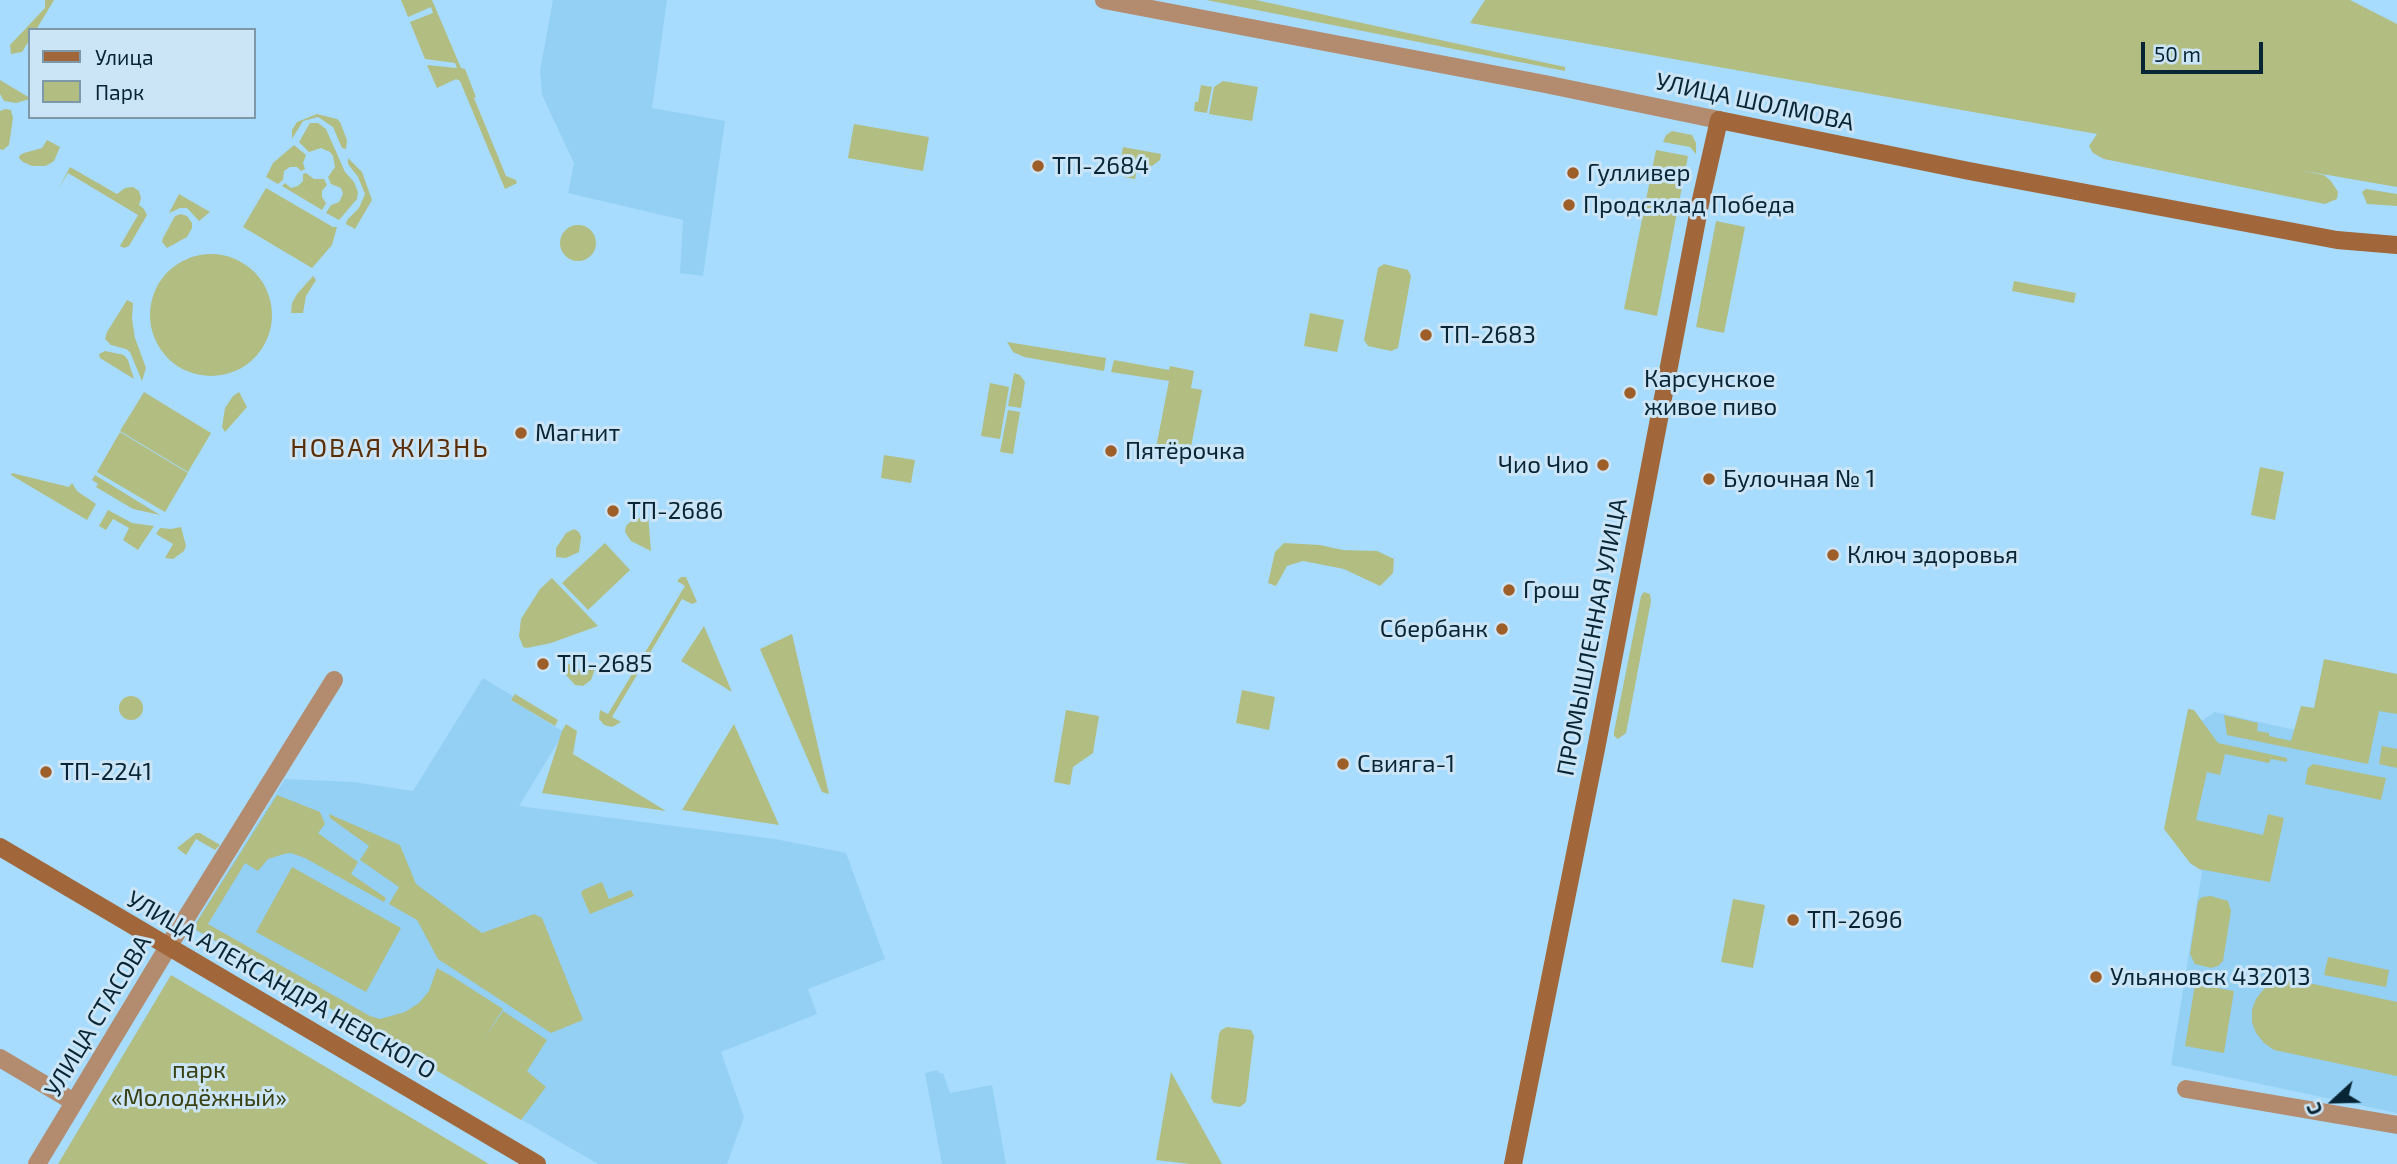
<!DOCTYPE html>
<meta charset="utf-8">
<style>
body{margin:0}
#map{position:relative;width:2397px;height:1164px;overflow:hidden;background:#a7dcfe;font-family:"Exo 2",sans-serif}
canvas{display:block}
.legend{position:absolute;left:28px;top:28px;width:228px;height:91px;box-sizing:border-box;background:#cbe5f6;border:2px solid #7d98a9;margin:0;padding:9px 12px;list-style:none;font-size:21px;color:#082535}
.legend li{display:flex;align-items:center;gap:14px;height:35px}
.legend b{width:35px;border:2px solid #7d98a9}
.north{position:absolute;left:2299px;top:1066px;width:70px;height:70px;-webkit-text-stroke:5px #cbe5f6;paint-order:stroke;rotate:248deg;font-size:19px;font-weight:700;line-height:28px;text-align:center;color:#082535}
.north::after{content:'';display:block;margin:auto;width:24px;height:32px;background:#082535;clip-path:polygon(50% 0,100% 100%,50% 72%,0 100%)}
.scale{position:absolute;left:2141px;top:42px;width:122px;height:32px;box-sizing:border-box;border:4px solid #082535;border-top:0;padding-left:9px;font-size:21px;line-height:24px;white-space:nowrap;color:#082535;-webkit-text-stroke:5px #cbe5f6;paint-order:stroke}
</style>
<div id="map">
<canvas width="2397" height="1164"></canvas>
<ul class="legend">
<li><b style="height:9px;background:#a16639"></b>Улица</li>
<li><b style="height:19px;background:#b2bd82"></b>Парк</li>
</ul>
<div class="north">С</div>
<div class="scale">50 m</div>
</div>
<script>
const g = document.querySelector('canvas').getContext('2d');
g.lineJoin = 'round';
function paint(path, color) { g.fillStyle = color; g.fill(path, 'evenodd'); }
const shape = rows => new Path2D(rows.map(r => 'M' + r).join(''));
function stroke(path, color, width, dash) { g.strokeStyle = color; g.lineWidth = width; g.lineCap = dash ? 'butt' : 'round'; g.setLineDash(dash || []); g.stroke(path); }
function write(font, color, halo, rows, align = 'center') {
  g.font = font + ' "Exo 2",sans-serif'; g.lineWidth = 6; g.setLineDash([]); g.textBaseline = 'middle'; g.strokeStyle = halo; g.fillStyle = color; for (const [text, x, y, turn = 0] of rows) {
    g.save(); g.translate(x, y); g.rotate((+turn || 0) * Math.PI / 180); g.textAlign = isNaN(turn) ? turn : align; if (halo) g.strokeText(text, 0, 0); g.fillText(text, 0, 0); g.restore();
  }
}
paint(shape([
 [553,0,667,0,652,108,725,121,703,276,680,273,683,220,568,193,574,163,542,95,540,71],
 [483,678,513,696,511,700,564,732,519,806,775,839,846,853,885,959,808,989,817,1014,721,1052,744,1117,727,1164,598,1164,192,928,285,779,353,782,413,791],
 [2397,706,2397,1113,2171,1065,2202,872,2181,844,2200,722,2215,712,2295,730,2299,711,2315,714],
 [938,1070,939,1073,943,1073,950,1093,992,1085,1006,1164,942,1164,925,1073]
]), '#94cff4');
paint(shape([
 [45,0,54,0,36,30,30,30,30,39,22,52,11,54,10,45,45,8],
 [401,0,432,0,461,68,465,69,476,97,474,98,506,176,516,180,517,183,505,189,460,81,456,79,437,88,427,65,457,68,455,63,425,59,410,22,433,13,431,7,408,17],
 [1206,0,1256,0,1565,67,1565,71],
 [1485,0,2350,0,2397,24,2397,187,2299,170,2324,175,2331,181,2338,192,2337,199,2325,204,2104,159,2093,153,2089,146,2097,134,1470,23],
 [0,80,30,98,30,99,16,103,4,101,0,94],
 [1223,81,1258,87,1252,121,1209,114,1214,87],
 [1201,85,1212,87,1207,113,1194,111,1195,102,1198,102],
 [5,109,11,110,13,118,9,145,3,150,0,149,0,111],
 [317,114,337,119,340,122,347,140,346,149,342,148,333,127,318,117,303,121,292,139,292,130,297,122],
 [310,123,318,123,326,129,345,172,354,182,358,192,357,199,339,220,326,213,331,205,339,202,343,194,341,188,331,184,328,177,335,167,333,156,330,152,321,148,309,152,299,142],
 [854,124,929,137,923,171,848,158],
 [1672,131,1692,135,1696,143,1696,154,1690,147,1663,142,1666,135],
 [47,140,60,147,54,161,51,163,45,166,32,166,23,162,19,158,20,155,24,153,42,148],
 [294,145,306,155,303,163,305,169,301,171,297,167,290,167,284,171,283,180,278,184,266,177,273,163],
 [1123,147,1161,154,1160,160,1152,166,1138,164,1135,179,1124,177,1120,164],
 [1656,150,1688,156,1657,316,1624,309],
 [348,158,362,172,372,200,355,229,346,224,347,220,359,208,365,194,358,177,348,164],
 [70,167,117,194,125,188,133,187,139,191,141,198,139,205,144,209,147,215,129,246,124,248,120,246,138,215,68,173,58,190],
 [306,173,314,179,324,179,327,185,322,191,322,197,326,203,322,210,282,186,285,183,291,188,298,186,303,181,303,174],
 [266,188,333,227,337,227,332,245,312,268,243,227],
 [2366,189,2397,194,2397,206,2367,204,2362,192],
 [179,194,210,212,199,221,187,208,180,208,169,213],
 [181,214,187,216,192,223,192,228,187,237,167,248,162,242,163,238,175,216],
 [1716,221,1745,227,1724,333,1696,327],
 '560 243a18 18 0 1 1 36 0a18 18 0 1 1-36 0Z',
 '150 315a61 61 0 1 1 122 0a61 61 0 1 1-122 0Z',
 [1384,264,1408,270,1411,276,1398,348,1391,351,1368,346,1364,340,1378,268],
 [313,276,316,280,306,296,303,313,291,313,292,303,297,294],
 [2014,281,2076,293,2074,303,2012,291],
 [127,300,133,303,132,319,135,338,146,368,142,381,130,352,126,349,111,345,105,339,107,332],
 [1310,313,1344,320,1337,352,1304,346],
 [1007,342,1106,358,1104,371,1024,357,1013,352],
 [105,351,124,355,128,360,134,379,100,358,99,354],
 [1114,360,1169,370,1170,366,1194,371,1191,388,1202,390,1190,452,1156,448,1169,381,1111,372],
 [1014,373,1020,375,1025,382,1021,408,1008,406],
 [990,383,1009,387,1000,439,981,436],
 [144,392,211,433,188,472,120,431],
 [239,392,247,407,225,432,222,427,225,408,233,396],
 [1008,410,1020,412,1013,454,1000,452],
 [120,432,188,473,165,512,97,472],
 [884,455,915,460,911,483,881,478],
 [2260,467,2284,472,2275,520,2251,515],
 [12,473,69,487,72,483,77,491,96,504,87,520,11,475],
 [95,475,160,515,133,509,96,487,98,484,92,480],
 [108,510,132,523,154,526,138,550,123,540,129,528,113,519,106,530,99,526],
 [648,516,649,526,651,551,631,541,625,532,626,526,632,520],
 [181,527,186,546,184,551,173,559,165,558,173,544,156,534,160,528,171,529],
 [574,529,579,532,581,537,579,552,566,558,556,557,556,548,566,533],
 [605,543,630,570,588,610,562,583],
 [1284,543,1320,545,1343,550,1377,551,1394,559,1393,573,1380,586,1344,569,1303,561,1287,566,1276,586,1268,583,1275,552],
 [681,577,686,577,697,602,692,604,682,599,612,717,621,722,612,727,604,725,599,719,600,710,608,714,685,586,677,581],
 [552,578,598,626,551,643,527,648,523,647,519,636,521,619,540,589],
 [1644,592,1650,594,1651,601,1626,733,1618,739,1614,736,1614,732,1641,596],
 [704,626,732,692,681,661],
 [792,634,829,794,822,792,760,649],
 [559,656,575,669,583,671,595,669,591,680,583,686,575,685,566,675],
 [2324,659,2397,674,2397,714,2379,711,2368,764,2227,735,2224,715,2258,723,2257,731,2269,733,2269,736,2291,741,2301,706,2314,708],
 [1242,690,1275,697,1269,730,1236,723],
 [515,694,558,720,555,726,511,700],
 '119 708a12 12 0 1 1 24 0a12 12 0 1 1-24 0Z',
 [2188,709,2194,710,2218,743,2287,758,2287,762,2271,759,2269,763,2225,754,2220,775,2207,772,2196,820,2263,835,2268,814,2284,818,2270,882,2199,869,2190,863,2164,829],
 [1066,710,1099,716,1093,753,1073,767,1070,785,1054,782],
 [566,724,577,731,573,754,666,811,542,793,562,731],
 [734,724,779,825,682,810],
 [2382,746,2397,749,2397,768,2379,764],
 [2313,764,2386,778,2381,800,2305,784,2308,768],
 [277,795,320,812,325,824,318,833,358,862,351,874,386,898,384,902,305,858,291,853,284,854,268,859,258,871,245,863,208,924,370,1016,380,1019,405,1012,419,1003,429,991,437,968,453,977,503,1009,484,1039,503,1011,547,1040,527,1071,546,1087,521,1120,193,928],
 [329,814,400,845,416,884,482,933,534,914,542,918,583,1020,551,1033,438,959,417,920,389,904,399,887,360,860,369,846,330,818],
 [196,833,200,833,220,845,215,850,196,839,186,855,177,848],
 [292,867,401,928,366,992,256,932],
 [602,882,609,899,631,890,634,896,590,914,581,893,583,890],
 [2211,896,2228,901,2231,911,2223,961,2218,966,2211,968,2195,964,2190,954,2198,901,2202,897],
 [1733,899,1765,905,1753,968,1721,962],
 [2328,957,2389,970,2386,987,2324,975],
 [171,975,489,1164,58,1164],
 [2283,980,2295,980,2397,1002,2397,1076,2274,1050,2264,1043,2256,1033,2252,1022,2252,1010,2256,999,2263,990,2272,983],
 [2195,984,2234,991,2224,1053,2185,1046],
 [1227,1027,1251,1030,1254,1036,1246,1102,1240,1107,1214,1103,1211,1098,1219,1034,1221,1030],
 [1171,1072,1222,1164,1190,1164,1156,1160]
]), '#b2bd82');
stroke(shape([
 [1104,0,1545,84,1719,120],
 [0,1058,74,1102],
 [2186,1089,2397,1125],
 [37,1164,168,947,334,680]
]), '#b38b6e', 18);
stroke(shape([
 [0,847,537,1164],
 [1513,1164,1596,749,1700,204,1719,120,1969,171,2337,240,2397,245]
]), '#a16639', 18);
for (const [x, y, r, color] of [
 [1038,166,7,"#9e5e28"],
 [1573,173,7,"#9e5e28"],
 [1569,205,7,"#9e5e28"],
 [1426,335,7,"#9e5e28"],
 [1630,393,7,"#9e5e28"],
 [521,433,7,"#9e5e28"],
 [1111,451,7,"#9e5e28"],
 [1603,465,7,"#9e5e28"],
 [1709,479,7,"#9e5e28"],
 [613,511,7,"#9e5e28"],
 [1833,555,7,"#9e5e28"],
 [1509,590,7,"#9e5e28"],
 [1502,629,7,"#9e5e28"],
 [543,664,7,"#9e5e28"],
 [1343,764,7,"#9e5e28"],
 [46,772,7,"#9e5e28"],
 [1793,920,7,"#9e5e28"],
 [2096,977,7,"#9e5e28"]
]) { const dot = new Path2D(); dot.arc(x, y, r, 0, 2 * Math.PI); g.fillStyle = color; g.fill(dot); stroke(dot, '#cbe5f6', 2.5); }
write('24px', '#082535', '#cbe5f6', [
 ["УЛИЦА ШОЛМОВА",1755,102,12],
 ["ПРОМЫШЛЕННАЯ УЛИЦА",1592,637,-79],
 ["УЛИЦА АЛЕКСАНДРА НЕВСКОГО",281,985,30],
 ["УЛИЦА СТАСОВА",98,1016,-59]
]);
write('24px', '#082535', '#cbe5f6', [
 ["ТП-2684",1052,166],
 ["Гулливер",1587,173],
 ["Продсклад Победа",1583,205],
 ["ТП-2683",1440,335],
 ["Карсунское",1644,379],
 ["живое пиво",1644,407],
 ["Магнит",535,433],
 ["Пятёрочка",1125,451],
 ["Чио Чио",1589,465,"right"],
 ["Булочная № 1",1723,479],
 ["ТП-2686",627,511],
 ["Ключ здоровья",1847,555],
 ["Грош",1523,590],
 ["Сбербанк",1488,629,"right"],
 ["ТП-2685",557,664],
 ["Свияга-1",1357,764],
 ["ТП-2241",60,772],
 ["ТП-2696",1807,920],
 ["Ульяновск 432013",2110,977]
], 'left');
write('24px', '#394012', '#cbe5f6', [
 ["парк",199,1070],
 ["«Молодёжный»",199,1098]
]);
g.letterSpacing = '2px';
write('26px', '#592e06', '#cbe5f6', [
 ["НОВАЯ ЖИЗНЬ",390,448]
]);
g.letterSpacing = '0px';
</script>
